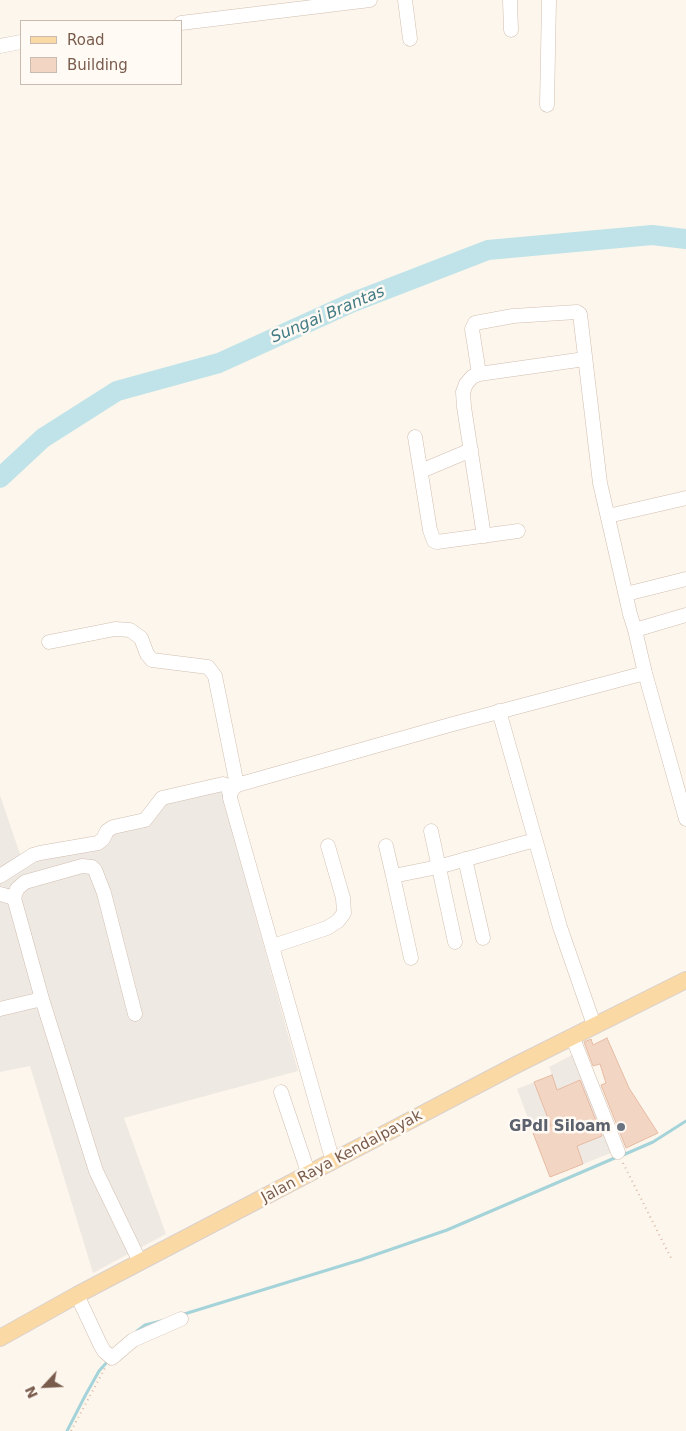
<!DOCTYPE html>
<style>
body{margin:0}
#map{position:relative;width:686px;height:1431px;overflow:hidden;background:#fdf6ec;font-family:"DejaVu Sans",sans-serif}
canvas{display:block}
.legend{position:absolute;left:20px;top:20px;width:162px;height:65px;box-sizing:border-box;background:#fffaf3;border:1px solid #cabbb1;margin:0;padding:6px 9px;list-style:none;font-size:15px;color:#7a5c4d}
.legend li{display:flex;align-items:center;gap:10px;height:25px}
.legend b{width:25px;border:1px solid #cabbb1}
.north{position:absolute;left:20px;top:1361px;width:50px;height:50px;-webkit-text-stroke:4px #fffaf3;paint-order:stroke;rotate:245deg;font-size:14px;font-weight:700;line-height:20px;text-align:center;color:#7a5c4d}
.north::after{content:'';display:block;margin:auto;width:18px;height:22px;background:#7a5c4d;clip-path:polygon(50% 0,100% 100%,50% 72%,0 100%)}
</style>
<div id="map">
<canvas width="686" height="1431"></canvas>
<ul class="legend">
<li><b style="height:6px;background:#fbd9a5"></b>Road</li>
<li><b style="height:14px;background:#f3d5c3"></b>Building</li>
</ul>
<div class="north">N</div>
</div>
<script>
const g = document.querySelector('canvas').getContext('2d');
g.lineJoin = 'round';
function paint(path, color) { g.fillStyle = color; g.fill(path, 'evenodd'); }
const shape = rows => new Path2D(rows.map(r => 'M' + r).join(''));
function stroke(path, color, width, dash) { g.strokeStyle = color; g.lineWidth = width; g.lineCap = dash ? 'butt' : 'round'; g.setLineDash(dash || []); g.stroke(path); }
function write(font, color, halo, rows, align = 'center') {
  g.font = font + ' "DejaVu Sans",sans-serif'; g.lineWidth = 5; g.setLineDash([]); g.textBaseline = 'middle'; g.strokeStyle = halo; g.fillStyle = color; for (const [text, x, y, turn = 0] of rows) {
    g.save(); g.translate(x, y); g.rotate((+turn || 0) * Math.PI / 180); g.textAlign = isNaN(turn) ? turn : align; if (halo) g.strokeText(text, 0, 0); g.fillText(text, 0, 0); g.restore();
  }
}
paint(shape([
 [221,790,298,1071,124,1118,166,1234,93,1273,30,1066,0,1072,0,880,38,859,95,851,101,848,113,833,163,802],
 [0,795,22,860,0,873],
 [576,1053,616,1151,550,1177,517,1089,552,1075,549,1067]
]), '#efe9e4');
stroke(shape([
 [623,1155,653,1142,686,1121],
 [181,1315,360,1260,447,1230,617,1157],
 [137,1331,145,1325,161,1321],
 [67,1431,85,1396,99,1371,108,1361]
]), '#a5d3da', 3);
stroke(shape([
 [0,478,43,438,117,391,219,363,351,303,488,250,652,235,686,239]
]), '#bfe3e8', 20);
const building = shape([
 [607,1038,629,1088,658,1133,626,1148,601,1085,606,1083,600,1064,593,1066,584,1042,591,1039,593,1045,607,1038],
 [552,1075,557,1090,580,1080,602,1136,577,1146,583,1164,550,1177,533,1133,551,1126,534,1082,552,1075]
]);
paint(building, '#f3d5c3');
stroke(building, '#e6bba3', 1);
const minor = shape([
 [405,0,410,39],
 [510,0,511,30],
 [181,23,370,0],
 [0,46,21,42],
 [547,105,549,0],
 [479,374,472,329,475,323,513,316,577,312,580,314,600,483,630,614,635,630,645,673,686,819],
 [415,437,430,530,434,541,437,542,518,531],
 [421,471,471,450],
 [608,516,686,498],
 [484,536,464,407,463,392,466,384,472,377,479,374,585,359],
 [626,594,686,579],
 [635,630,686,615],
 [49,642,115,629,130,630,141,638,147,654,152,660,208,667,215,676,237,785],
 [499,711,560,927,594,1025],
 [431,831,455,942],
 [386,846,393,876],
 [465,859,483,938],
 [0,876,33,855,40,853,98,843,103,839,107,831,113,827,145,820,162,798,223,784,228,786,230,796],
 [0,894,14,898],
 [273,946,327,928,338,921,344,913,343,898,328,846],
 [411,958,393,876,438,867,535,840],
 [0,1009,42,999],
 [135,1014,104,893,95,870,92,867,82,866,25,882,17,889,14,898,42,999,96,1171,140,1262],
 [572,1036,618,1152],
 [281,1092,309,1175],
 [333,1162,230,798,230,794,233,789,237,785,453,724,645,673],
 [77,1295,100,1344,104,1351,112,1358,133,1340,181,1319]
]);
const major = shape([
 [0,1338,77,1295,514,1066,686,980]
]);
stroke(minor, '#d1beb0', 15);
stroke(major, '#dad1cd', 18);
stroke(shape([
 [623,1163,672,1260],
 [71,1431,105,1368]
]), '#d9b8a5', 2, [1, 4]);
stroke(minor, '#fff', 14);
stroke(major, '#fbd9a5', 16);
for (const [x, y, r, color] of [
 [621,1127,5,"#6b7280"]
]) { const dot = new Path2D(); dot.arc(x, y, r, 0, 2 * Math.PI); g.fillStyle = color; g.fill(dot); stroke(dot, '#fffaf3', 2); }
write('bold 15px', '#5b616d', '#fffaf3', [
 ["GPdI Siloam",611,1127]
], 'right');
write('15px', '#7a5c4d', '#fffaf3', [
 ["Jalan Raya Kendalpayak",342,1157,-28]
]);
write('italic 16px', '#437c86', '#fffaf3', [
 ["Sungai Brantas",328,315,-23]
]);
</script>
